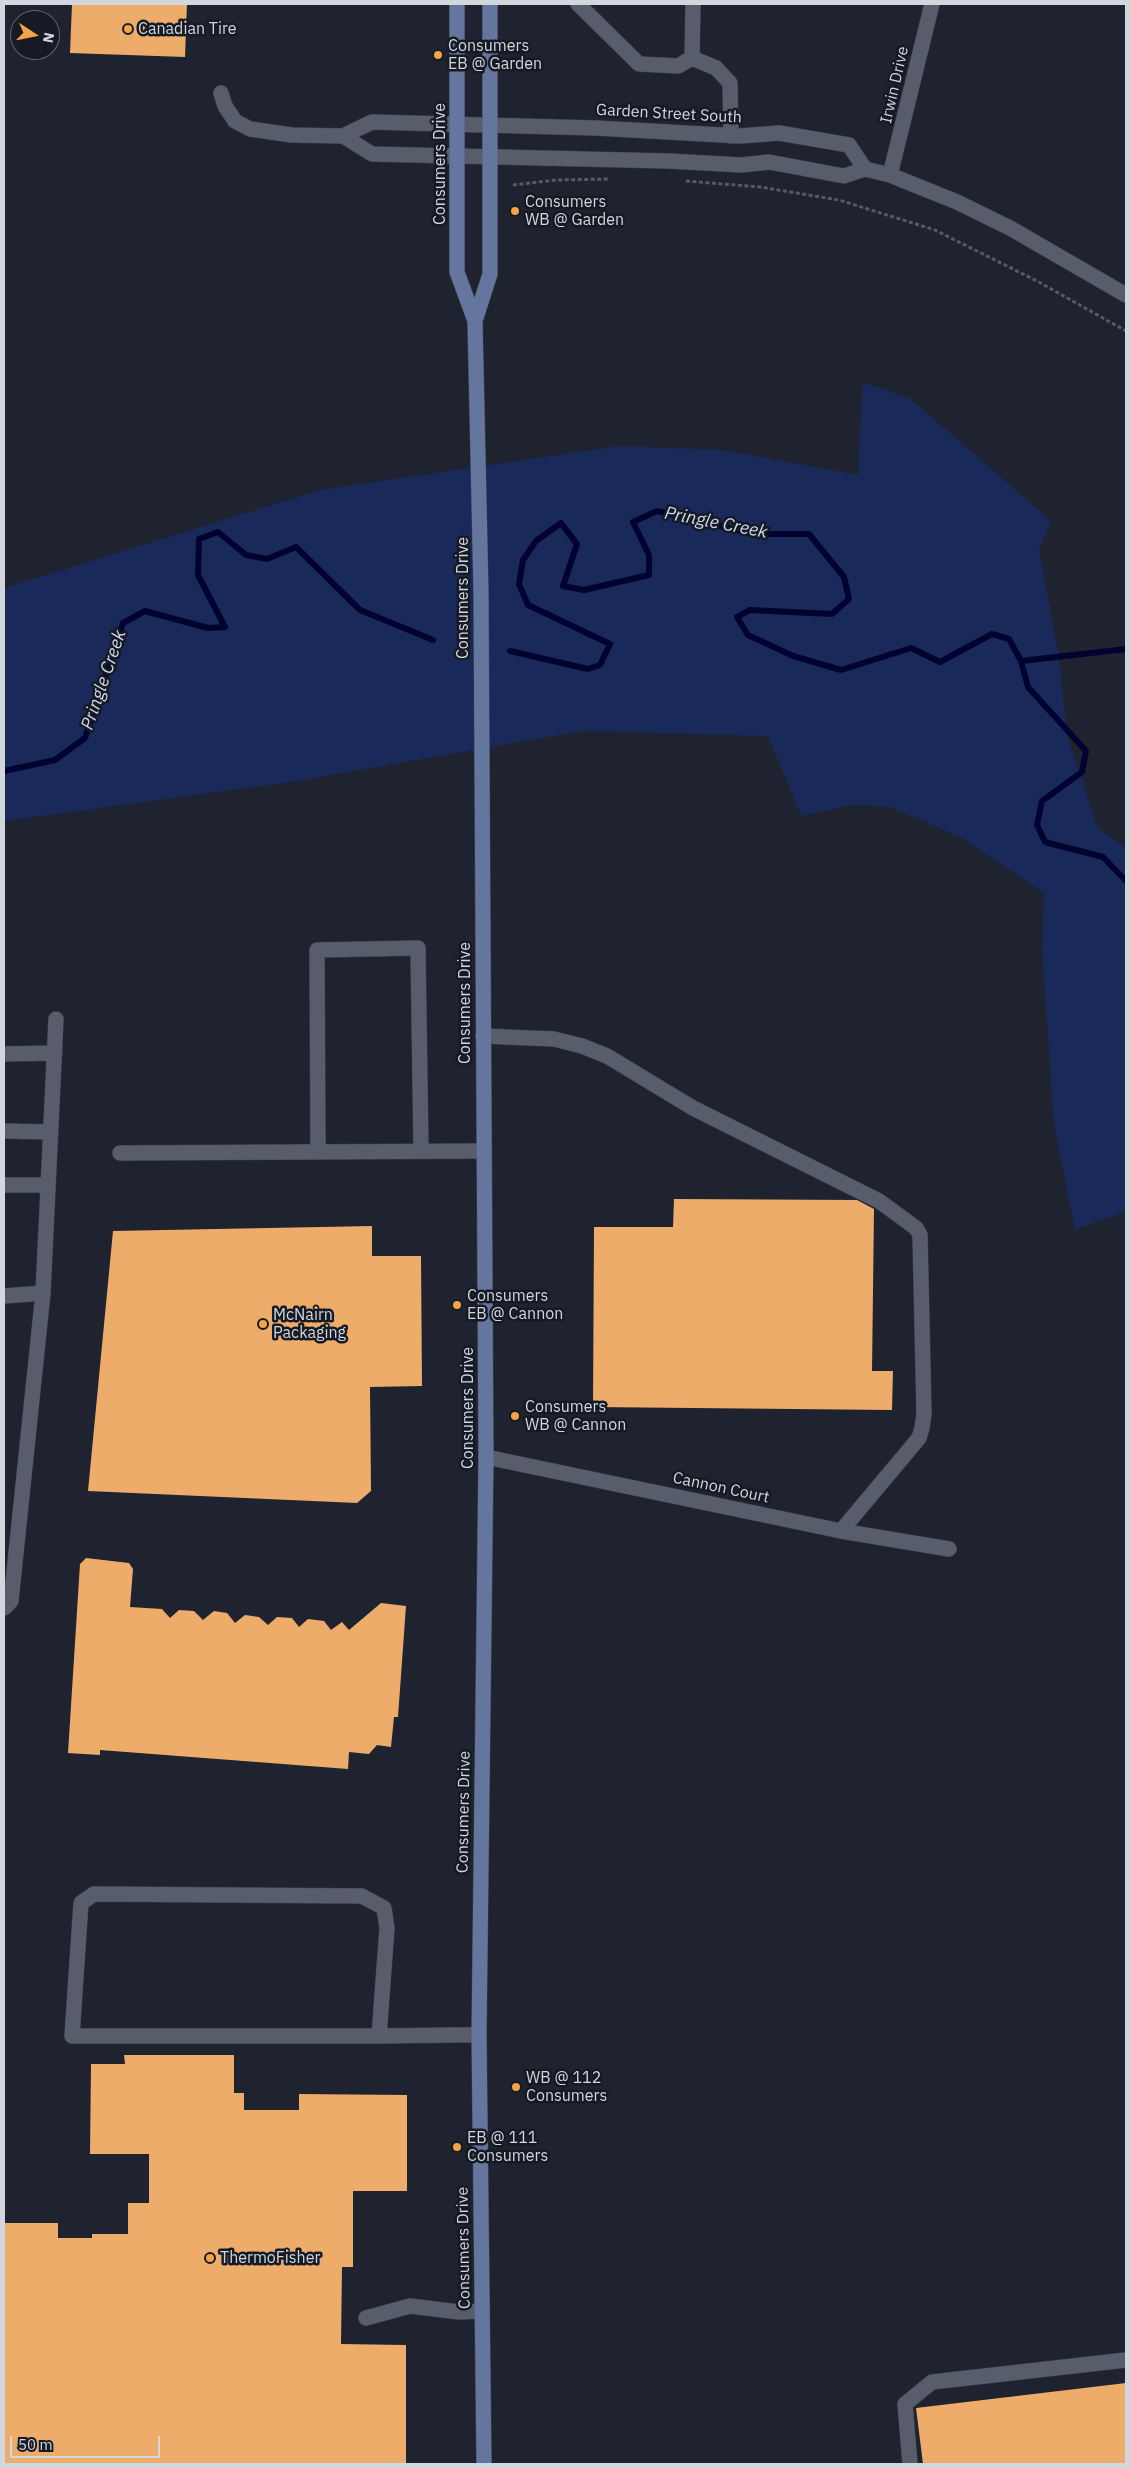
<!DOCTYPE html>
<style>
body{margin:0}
#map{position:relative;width:1130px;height:2468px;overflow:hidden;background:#1e232f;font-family:"IBM Plex Sans",sans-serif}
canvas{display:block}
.frame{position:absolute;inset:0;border:5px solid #d2d6dd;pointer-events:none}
.north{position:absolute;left:10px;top:10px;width:50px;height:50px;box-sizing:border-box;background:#151a25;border:1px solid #61656f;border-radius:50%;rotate:101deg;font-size:14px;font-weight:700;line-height:20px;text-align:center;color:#d2d6dd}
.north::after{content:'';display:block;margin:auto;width:18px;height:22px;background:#f6a246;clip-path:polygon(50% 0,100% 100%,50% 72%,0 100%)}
.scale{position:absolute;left:10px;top:2436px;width:150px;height:22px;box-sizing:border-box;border:2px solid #d2d6dd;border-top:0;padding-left:6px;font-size:15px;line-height:18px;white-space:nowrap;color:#d2d6dd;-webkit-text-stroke:4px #151a25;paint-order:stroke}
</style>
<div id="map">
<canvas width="1130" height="2468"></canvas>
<div class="frame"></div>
<div class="north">N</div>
<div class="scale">50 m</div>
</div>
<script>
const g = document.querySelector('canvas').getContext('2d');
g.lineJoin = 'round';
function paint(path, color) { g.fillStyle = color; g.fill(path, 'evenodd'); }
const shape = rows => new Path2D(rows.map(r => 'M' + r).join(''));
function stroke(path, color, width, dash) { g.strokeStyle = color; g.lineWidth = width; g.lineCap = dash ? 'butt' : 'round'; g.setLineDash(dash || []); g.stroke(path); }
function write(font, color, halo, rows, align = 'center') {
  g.font = font + ' "IBM Plex Sans",sans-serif'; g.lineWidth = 5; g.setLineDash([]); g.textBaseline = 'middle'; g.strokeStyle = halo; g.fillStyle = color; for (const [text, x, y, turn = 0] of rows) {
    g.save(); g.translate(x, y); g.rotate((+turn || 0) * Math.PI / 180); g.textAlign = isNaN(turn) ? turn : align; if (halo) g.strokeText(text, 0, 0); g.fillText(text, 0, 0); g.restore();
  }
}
paint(shape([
 [863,382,910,398,1051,521,1039,550,1059,657,1067,735,1098,828,1126,848,1126,1211,1075,1230,1054,1125,1042,951,1044,893,960,837,890,807,852,805,801,816,768,736,582,731,291,782,4,821,4,588,320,490,619,446,723,450,858,475]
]), '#192a5a');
stroke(shape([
 [510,651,588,669,600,665,610,644,528,605,519,584,523,560,536,541,561,523,577,544,563,586,584,590,649,575,649,555,633,522,657,511,754,534,809,534,844,577,849,599,832,614,750,610,737,617,748,635,793,656,841,670,911,648,940,662,992,634,1009,639,1021,661,1028,687,1086,751,1082,772,1042,801,1037,825,1045,842,1103,857,1126,881],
 [1021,661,1126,649],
 [4,771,55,760,85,738,123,623,145,611,208,628,225,627,198,575,199,539,218,532,246,555,267,559,296,547,360,610,433,640]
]), '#020230', 6);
paint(shape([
 [72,4,187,4,185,57,70,53],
 [674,1199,857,1200,874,1209,872,1371,893,1371,892,1410,593,1407,594,1227,673,1227],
 [372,1226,372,1256,421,1256,422,1386,370,1387,371,1491,357,1503,88,1491,113,1231],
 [86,1558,129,1563,133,1569,130,1607,162,1609,170,1618,179,1610,194,1611,203,1620,214,1611,227,1613,235,1623,245,1615,259,1617,268,1625,277,1617,292,1618,299,1627,308,1619,324,1621,331,1630,342,1622,349,1630,381,1603,406,1606,398,1717,394,1717,391,1747,377,1745,369,1754,349,1752,348,1769,100,1750,100,1755,68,1753,80,1564],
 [124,2055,234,2055,234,2093,244,2093,244,2110,299,2110,299,2094,407,2095,407,2191,353,2191,353,2267,342,2267,341,2344,406,2345,406,2464,4,2464,4,2223,58,2223,58,2238,92,2238,92,2234,128,2234,128,2203,149,2203,149,2154,90,2154,91,2064,125,2064],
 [1126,2383,1126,2464,923,2464,916,2408]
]), '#eeac6a');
const minor = shape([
 [578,4,639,64,678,66,692,58],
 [692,58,716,68,730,83,731,136],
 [692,58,693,4],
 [221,93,225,106,235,121,250,129,292,135,343,136,372,122,596,128,740,136,779,133,849,145,865,169],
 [343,136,372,154,668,161,742,165,769,162,844,176,865,169,890,175,957,202,1010,228,1126,295],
 [890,175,932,4],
 [483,1036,554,1039,582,1046,607,1056,693,1108,879,1201,916,1228,920,1235,924,1414,922,1428,919,1438,841,1531],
 [4,1054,55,1053],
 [4,1131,51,1132],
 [318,1152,317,950,418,948,421,1151],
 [120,1153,484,1151],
 [4,1185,48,1185],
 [43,1293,56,1019],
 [4,1296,43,1293,11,1601,4,1608],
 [486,1457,841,1531,949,1549],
 [379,2036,387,1928,384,1908,362,1896,94,1894,81,1903,72,2036,379,2036,456,2035,479,2035],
 [366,2318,410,2306,459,2312,482,2311],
 [910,2464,905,2404,932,2382,1126,2360]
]);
const major = shape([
 [457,4,457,272,475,321,481,592,486,1457,479,2035,484,2464],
 [475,321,490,274,490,4]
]);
stroke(minor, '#3d414a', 16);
stroke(major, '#3d414a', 16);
stroke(shape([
 [686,181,760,187,839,200,935,230,1037,281,1126,331],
 [513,185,556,180,610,179]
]), '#555a64', 3, [4, 2.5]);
stroke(minor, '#575d6a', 15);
stroke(major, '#64759e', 15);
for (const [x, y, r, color] of [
 [128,29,5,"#f6a246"],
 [438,55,5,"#f6a246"],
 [515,211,5,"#f6a246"],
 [457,1305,5,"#f6a246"],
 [263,1324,5,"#f6a246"],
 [515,1416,5,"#f6a246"],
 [516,2087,5,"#f6a246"],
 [457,2147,5,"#f6a246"],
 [210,2258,5,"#f6a246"]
]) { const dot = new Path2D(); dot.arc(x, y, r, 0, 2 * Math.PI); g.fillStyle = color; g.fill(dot); stroke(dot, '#151a25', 2); }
write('16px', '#d2d6dd', '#151a25', [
 ["Canadian Tire",138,29],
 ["Consumers",448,46],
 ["EB @ Garden",448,64],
 ["Consumers",525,202],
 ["WB @ Garden",525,220],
 ["Consumers",467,1296],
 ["EB @ Cannon",467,1314],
 ["McNairn",273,1315],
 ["Packaging",273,1333],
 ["Consumers",525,1407],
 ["WB @ Cannon",525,1425],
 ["WB @ 112",526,2078],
 ["Consumers",526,2096],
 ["EB @ 111",467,2138],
 ["Consumers",467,2156],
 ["ThermoFisher",220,2258]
], 'left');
write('16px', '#d2d6dd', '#151a25', [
 ["Irwin Drive",895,85,-77],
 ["Garden Street South",669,114,3],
 ["Consumers Drive",440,164,-90],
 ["Consumers Drive",463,598,-90],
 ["Consumers Drive",465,1003,-90],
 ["Consumers Drive",468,1408,-90],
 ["Cannon Court",721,1488,12],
 ["Consumers Drive",464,1812,-89],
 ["Consumers Drive",464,2248,-91]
]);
write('italic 18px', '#d0d8ec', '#151a25', [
 ["Pringle Creek",716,523,11],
 ["Pringle Creek",104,680,-71]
]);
</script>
